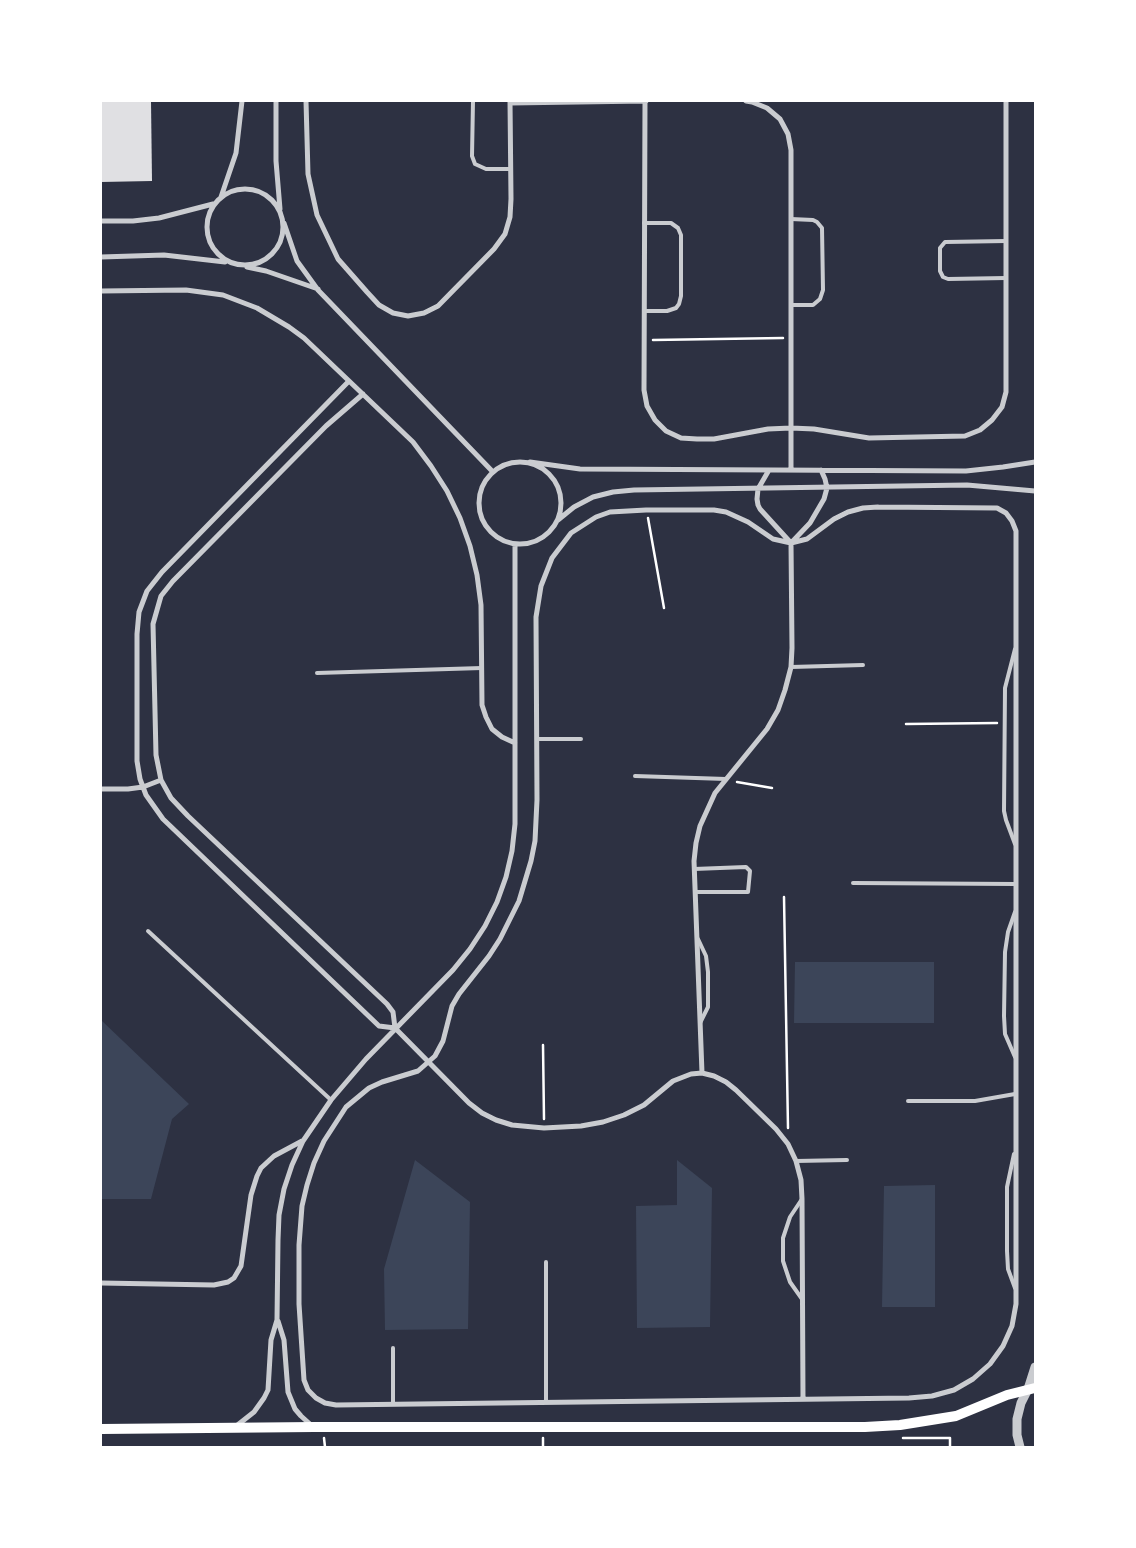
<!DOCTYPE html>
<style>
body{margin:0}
#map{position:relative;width:1136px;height:1548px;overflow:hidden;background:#2d3142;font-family:"Open Sans",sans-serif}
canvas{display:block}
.frame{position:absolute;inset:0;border:102px solid #fff;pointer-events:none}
</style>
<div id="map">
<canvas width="1136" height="1548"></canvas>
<div class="frame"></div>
</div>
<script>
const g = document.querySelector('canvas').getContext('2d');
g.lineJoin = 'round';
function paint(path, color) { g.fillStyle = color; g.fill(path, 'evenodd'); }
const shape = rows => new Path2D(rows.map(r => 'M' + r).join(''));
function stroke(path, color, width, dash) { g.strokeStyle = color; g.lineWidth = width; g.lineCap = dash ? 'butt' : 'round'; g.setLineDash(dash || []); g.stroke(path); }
paint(shape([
 [795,962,934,962,934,1023,794,1023],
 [101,1020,189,1104,172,1119,151,1199,101,1199],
 [415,1160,470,1202,468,1329,385,1330,384,1269],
 [677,1160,712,1188,710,1327,637,1328,636,1206,677,1205],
 [935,1185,935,1307,882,1307,884,1186]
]), '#3c4559');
paint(shape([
 [101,101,151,101,152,181,101,182]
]), '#e0e0e3');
stroke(shape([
 [653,340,783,338],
 [648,518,664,608],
 [906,724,997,723],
 [737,782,772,788],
 [784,897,788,1128],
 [543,1045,544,1119],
 [324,1438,325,1447],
 [543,1438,543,1447],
 [903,1438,950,1438,950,1447]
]), '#fff', 2.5);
stroke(shape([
 [473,101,472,156,475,164,486,169,511,169],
 [1006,241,945,242,940,248,940,271,943,277,948,279,1006,278],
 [791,305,813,305,820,299,823,290,822,228,817,222,813,220,791,219],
 [644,311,667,311,676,308,679,304,681,296,681,235,678,228,671,223,644,223],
 [791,667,863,665],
 [317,673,482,668],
 [537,739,581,739],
 [635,776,726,779],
 [1015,844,1006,820,1004,811,1005,688,1015,649],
 [694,869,746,867,750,871,748,892,696,892],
 [853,883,1016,884],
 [148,931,331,1100],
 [698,939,706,956,708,972,708,1007,700,1023],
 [1015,1057,1005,1034,1004,1016,1005,952,1008,932,1015,912],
 [908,1101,975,1101,1015,1094],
 [1014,1154,1007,1187,1007,1251,1008,1269,1015,1288],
 [796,1161,847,1160],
 [546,1262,546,1402],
 [802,1299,790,1282,783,1261,783,1238,790,1217,802,1199],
 [393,1404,393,1348]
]), '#caccd0', 4);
stroke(shape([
 [276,101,276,161,280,209],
 [306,101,308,174,317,215,338,259,367,292,379,305,393,313,408,316,424,313,438,306,494,249,505,234,510,217,511,199,510,101],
 [645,101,644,390,647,406,655,420,666,431,681,438,697,439,714,439,768,429,791,428,814,429,869,438,965,436,980,430,992,420,1002,407,1006,392,1006,101],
 [746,101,752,102,767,108,780,119,788,134,791,150,791,470],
 [510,103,646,101],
 '207 227a38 38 0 1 1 76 0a38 38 0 1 1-76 0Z',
 [221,197,236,153,242,101],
 [101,221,133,221,159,218,213,204],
 [284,223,297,261,318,290,492,471],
 [101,257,164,255,225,262],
 [247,267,266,271,318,289],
 [101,291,186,290,223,295,257,308,289,327,304,338,413,442,431,466,447,491,460,518,470,546,477,575,481,605,482,705,486,717,492,729,502,737,515,743],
 [349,381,162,572,147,591,139,612,137,634,137,761,140,779,146,795,163,819,379,1026,395,1028,469,1103,482,1113,496,1120,512,1125,544,1128,581,1126,603,1122,624,1115,644,1105,673,1081,691,1074,702,1073,714,1076,726,1082,736,1090,776,1129,788,1144,796,1161,801,1180,802,1199,803,1399],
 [363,394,326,426,173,581,161,596,153,624,156,755,161,780,171,798,188,816,387,1004,393,1012,395,1028],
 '479 503a41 41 0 1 1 82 0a41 41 0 1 1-82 0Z',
 [530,462,580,469,966,471,1003,467,1035,462],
 [769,470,758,489,757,499,758,505,760,509,791,543],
 [878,507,997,508,1006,513,1012,521,1016,531,1016,1304,1012,1326,1003,1346,990,1364,973,1379,954,1390,932,1396,909,1398,336,1405,325,1403,316,1398,308,1390,304,1380,299,1304,299,1245,302,1206,307,1185,314,1163,324,1141,346,1107,369,1088,382,1082,418,1071,435,1056,443,1041,452,1006,459,994,489,956,500,939,519,901,531,861,535,841,537,800,536,617,541,586,552,558,571,533,596,517,610,512,646,510,714,510,726,512,748,522,773,539,791,543,807,539,834,519,848,512,863,508,878,507],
 [558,520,574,507,593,497,613,492,634,490,967,485,1035,491],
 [101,789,128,789,143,787,161,780],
 [702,1073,694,861,696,843,700,826,715,793,767,729,778,710,785,690,791,667,792,648,791,543,810,523,824,499,827,488,825,479,821,470],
 [101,1283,214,1285,228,1282,234,1278,241,1266,251,1195,257,1176,261,1168,274,1156,302,1141],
 [278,1321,284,1340,288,1392,295,1409,301,1416,311,1425],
 [235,1427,254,1412,264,1398,268,1390,271,1340,277,1320,278,1240,279,1215,284,1189,292,1165,303,1141,331,1100,366,1059,453,970,470,949,485,926,497,902,506,877,512,851,515,824,515,544]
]), '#caccd0', 5);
stroke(shape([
 [1020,1447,1017,1435,1017,1419,1021,1403,1028,1389,1035,1367]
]), '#caccd0', 9);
stroke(shape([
 [101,1429,314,1427,865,1427,900,1425,956,1416,1007,1395,1035,1388]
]), '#fff', 10);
</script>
